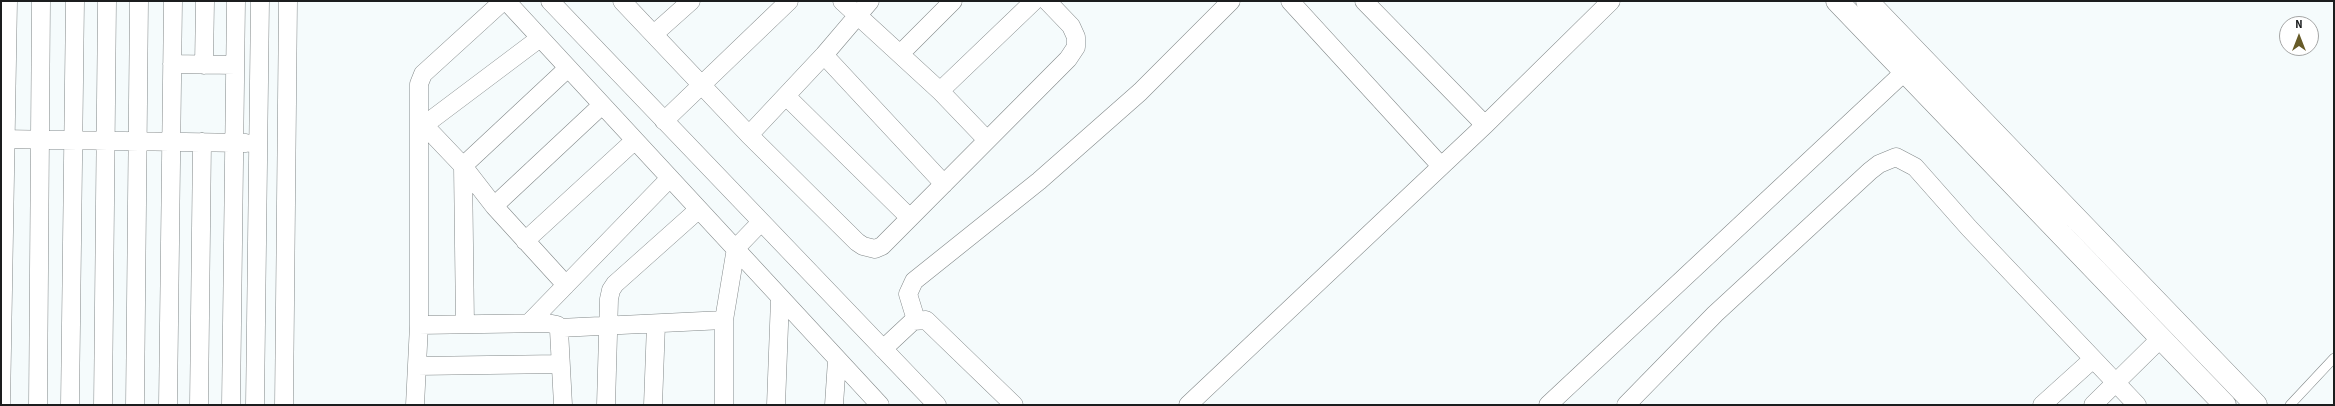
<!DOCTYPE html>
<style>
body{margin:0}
#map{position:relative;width:2335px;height:406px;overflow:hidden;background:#f5fbfc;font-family:"Source Sans 3",sans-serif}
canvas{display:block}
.frame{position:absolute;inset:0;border:2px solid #1b1d1e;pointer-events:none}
.north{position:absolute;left:2279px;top:16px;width:40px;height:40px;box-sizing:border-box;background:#fff;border:1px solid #a4a5a5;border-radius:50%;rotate:0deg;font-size:11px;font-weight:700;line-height:16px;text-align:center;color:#1b1d1e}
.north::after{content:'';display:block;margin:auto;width:14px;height:18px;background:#675b28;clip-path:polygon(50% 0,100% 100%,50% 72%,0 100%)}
</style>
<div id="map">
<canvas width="2335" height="406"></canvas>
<div class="frame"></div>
<div class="north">N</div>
</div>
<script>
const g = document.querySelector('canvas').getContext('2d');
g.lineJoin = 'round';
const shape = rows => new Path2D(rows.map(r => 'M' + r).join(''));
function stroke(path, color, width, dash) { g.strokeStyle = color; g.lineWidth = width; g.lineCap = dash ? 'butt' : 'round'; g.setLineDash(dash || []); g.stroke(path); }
const service = shape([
 [2290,405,2334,358]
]);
const minor = shape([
 [550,1,937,405],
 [622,1,749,135,857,242,863,246,875,249,882,246,1068,59,1076,47,1076,37,1071,26,1047,1],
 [842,1,940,91,987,140],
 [1290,1,1441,166],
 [1364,1,1485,125],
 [654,34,691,1],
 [900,54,953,1],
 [824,55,944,184],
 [172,64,235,65],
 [204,65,205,1],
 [940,91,1034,1],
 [786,96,910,218],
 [664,121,789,1],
 [424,125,463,166,494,206,566,285],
 [419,129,540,38],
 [749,135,824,55,870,1],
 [1,139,246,143],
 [494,206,602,105],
 [525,241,634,141],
 [916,320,908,294,914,281,1039,181,1140,92,1231,1],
 [529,323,669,179],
 [465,324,463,166,568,68],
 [419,325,547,323,557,325,559,330,563,405],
 [559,328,724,320],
 [883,349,913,321,926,320,1014,405],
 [417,366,560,364],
 [1,405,8,1],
 [38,405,41,1],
 [70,405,75,1],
 [103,405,107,1],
 [135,405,139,1],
 [168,405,173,1],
 [199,405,202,142],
 [231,405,236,1],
 [255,405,260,1],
 [284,405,288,1],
 [415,405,419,325,419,84,423,74,502,2,509,4,880,405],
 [606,405,609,299,611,290,615,284,698,210],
 [653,405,656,324],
 [724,405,724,320,736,248,761,222],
 [776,405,780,299],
 [834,405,837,360],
 [1188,405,1485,125,1611,1],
 [1548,405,1914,63],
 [1626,405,1715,314,1870,171,1879,164,1896,157,1915,167,1969,228,2137,405],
 [2042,405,2093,359],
 [2093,405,2161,338]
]);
const tertiary = shape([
 [1837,1,2225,405],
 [1867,1,2256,405]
]);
stroke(service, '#828889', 10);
stroke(minor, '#828889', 19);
stroke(tertiary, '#828889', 23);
stroke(service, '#fff', 9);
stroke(minor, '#fff', 18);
stroke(tertiary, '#fff', 22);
</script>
